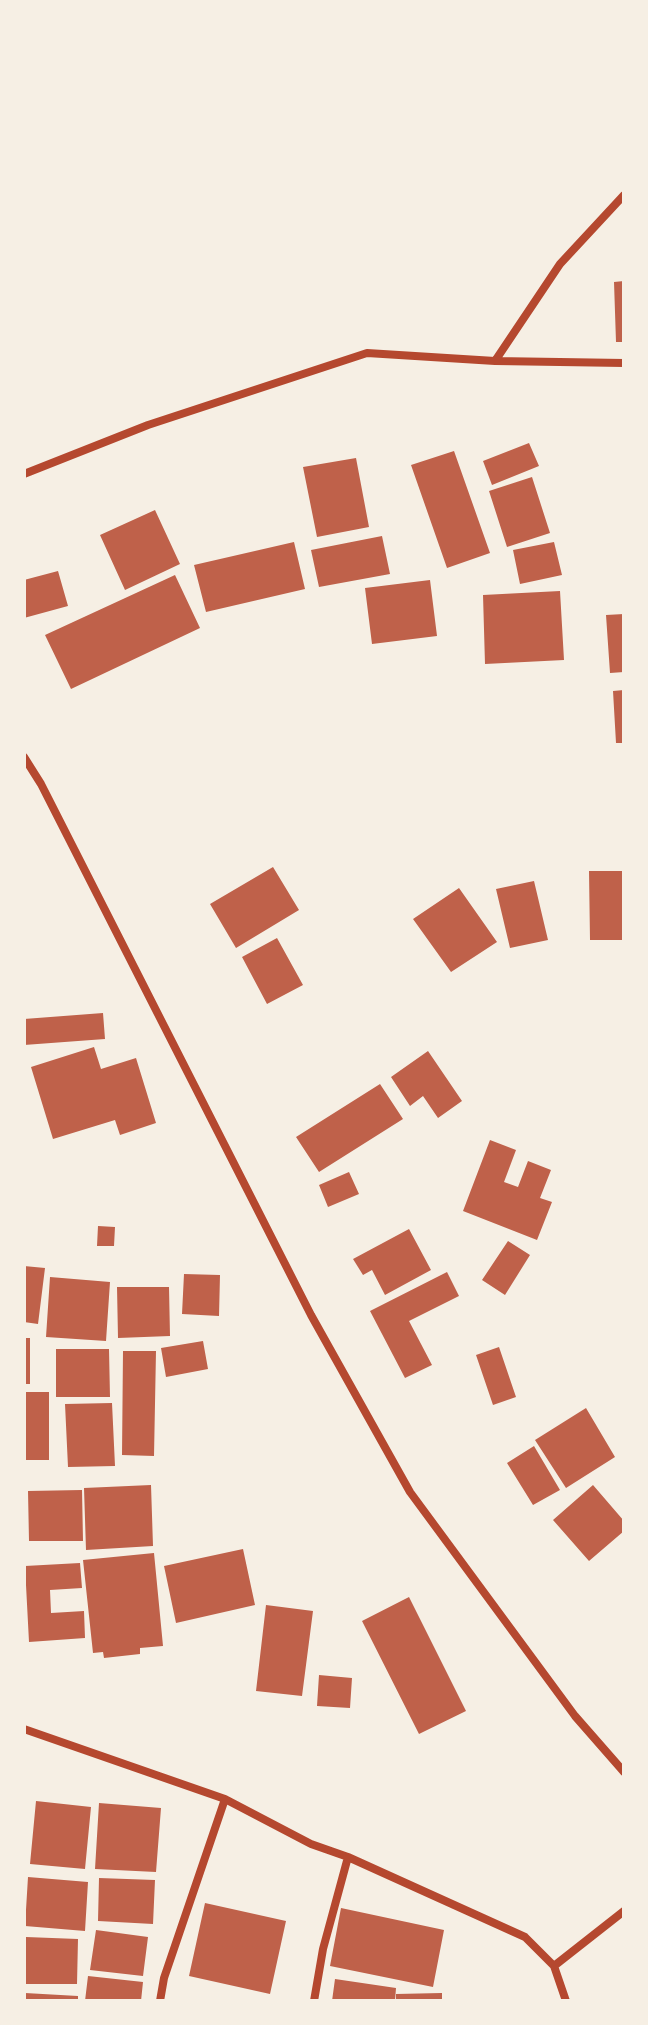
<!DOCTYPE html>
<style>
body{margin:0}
#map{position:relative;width:648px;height:2025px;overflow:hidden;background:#f6efe4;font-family:Overpass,sans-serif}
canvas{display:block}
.frame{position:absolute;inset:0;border:26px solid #f6efe4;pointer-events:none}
</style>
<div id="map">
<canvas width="648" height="2025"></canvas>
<div class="frame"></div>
</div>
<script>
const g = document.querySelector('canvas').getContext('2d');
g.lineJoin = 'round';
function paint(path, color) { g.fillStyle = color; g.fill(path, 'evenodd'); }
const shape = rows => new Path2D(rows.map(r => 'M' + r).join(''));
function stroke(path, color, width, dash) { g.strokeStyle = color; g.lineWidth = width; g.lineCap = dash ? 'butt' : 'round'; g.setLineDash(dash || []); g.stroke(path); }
paint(shape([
 [624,281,624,342,616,342,614,282],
 [529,443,539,466,492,485,483,461],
 [454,451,490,553,447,568,411,465],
 [356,458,369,527,317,537,303,467],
 [532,477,550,533,507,547,489,491],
 [155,510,180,564,125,590,100,535],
 [382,536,390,574,319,587,311,550],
 [294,542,305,589,206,612,194,565],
 [554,542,562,575,520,584,513,550],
 [58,571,68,606,24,618,24,580],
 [175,575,200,628,71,689,45,635],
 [430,580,437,636,372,644,365,588],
 [560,591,564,660,485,664,483,595],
 [624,614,624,672,610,673,606,615],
 [624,690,624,743,616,743,613,691],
 [273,867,299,910,236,948,210,904],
 [589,871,624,871,624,940,590,940],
 [534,881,548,940,510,948,496,889],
 [459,888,497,942,451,972,413,919],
 [277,938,303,985,267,1004,242,957],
 [103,1013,105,1039,24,1045,24,1019],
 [94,1047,101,1069,136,1058,156,1123,120,1135,115,1120,53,1139,31,1067],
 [428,1051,462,1101,438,1118,423,1096,410,1106,391,1077],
 [380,1084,403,1119,319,1172,296,1137],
 [490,1140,516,1150,504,1182,518,1187,528,1161,551,1170,540,1198,552,1202,537,1240,463,1211],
 [349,1172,359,1194,328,1207,319,1185],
 [98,1226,115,1227,114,1246,97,1246],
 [409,1229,431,1270,385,1295,372,1270,363,1275,353,1259],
 [508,1241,530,1255,505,1295,482,1280],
 [24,1266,45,1268,38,1324,24,1322],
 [447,1272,459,1296,409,1321,432,1365,405,1378,370,1311],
 [184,1274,220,1275,219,1316,182,1314],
 [50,1277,110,1282,106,1341,46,1337],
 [117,1287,169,1287,170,1336,118,1338],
 [24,1338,30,1338,30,1384,24,1384],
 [203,1341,208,1369,166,1377,161,1348],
 [499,1347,516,1397,493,1405,476,1355],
 [56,1349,109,1349,110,1397,56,1397],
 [123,1351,156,1351,154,1456,122,1455],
 [24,1392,49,1392,49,1460,24,1460],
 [112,1403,115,1466,68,1467,65,1404],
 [586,1408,615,1457,566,1488,535,1440],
 [534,1446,560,1490,533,1505,507,1463],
 [151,1485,153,1546,86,1550,84,1488],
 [593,1485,624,1521,624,1531,589,1561,553,1520],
 [82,1490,83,1541,29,1541,28,1491],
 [243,1549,255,1605,176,1623,164,1566],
 [154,1553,163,1646,140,1648,140,1654,104,1658,103,1652,93,1653,83,1560],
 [80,1563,82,1588,50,1590,51,1613,84,1611,85,1638,29,1642,25,1566],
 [409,1597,466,1711,419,1734,362,1621],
 [266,1605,313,1611,302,1696,256,1691],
 [319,1675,352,1678,350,1708,317,1706],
 [36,1801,91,1807,85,1869,30,1864],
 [99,1803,161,1808,156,1872,95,1869],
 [28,1877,88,1882,85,1931,25,1926],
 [99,1878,155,1880,153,1924,98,1921],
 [205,1903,286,1921,270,1994,189,1976],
 [341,1908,444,1930,433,1987,330,1966],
 [96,1930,148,1937,143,1976,90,1970],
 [26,1937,78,1939,77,1984,25,1984],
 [88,1976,143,1982,141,2001,85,2001],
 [335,1979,396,1988,395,2001,332,2001],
 [25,1993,78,1996,78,2001,24,2001],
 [442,1993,442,2001,396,2001,396,1994]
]), '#bf614a');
stroke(shape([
 [495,361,624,363],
 [24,474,148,425,367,353,495,361,560,264,624,195],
 [24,757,41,784,311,1315,410,1492,575,1716,624,1772],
 [24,1729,225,1799,311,1844,348,1857,323,1949,314,2001],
 [348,1857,525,1937,554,1966,566,2001],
 [554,1966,624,1911],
 [160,2001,164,1978,225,1799]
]), '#b5482f', 8);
</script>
